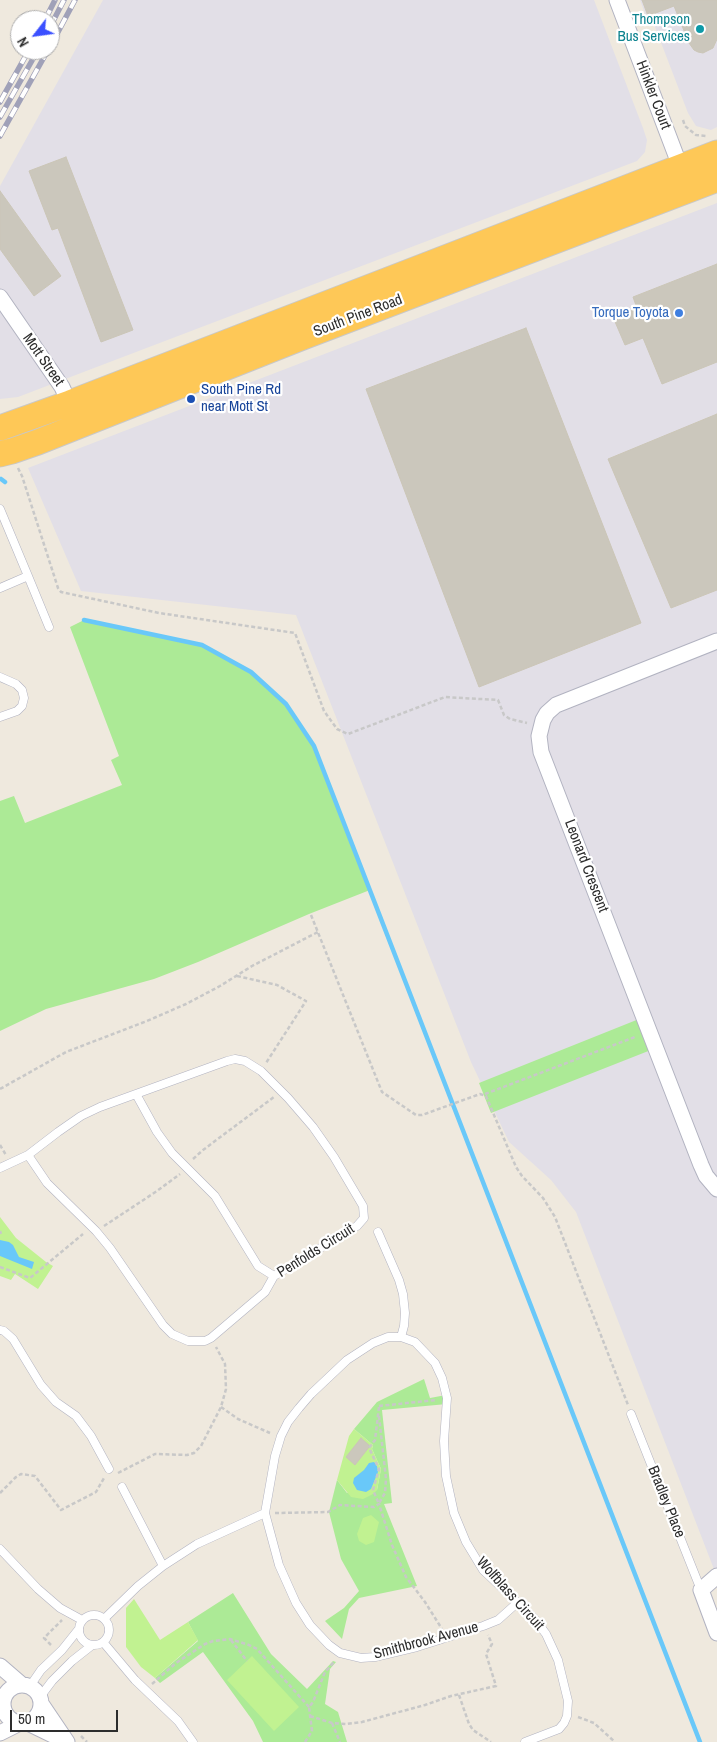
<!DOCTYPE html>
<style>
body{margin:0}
#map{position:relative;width:717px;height:1742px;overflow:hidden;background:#efe9de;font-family:"Archivo Narrow",sans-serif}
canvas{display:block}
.north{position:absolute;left:10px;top:10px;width:50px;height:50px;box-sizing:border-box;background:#fff;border:1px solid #ababab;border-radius:50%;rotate:240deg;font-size:14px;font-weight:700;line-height:20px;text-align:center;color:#2d2d2d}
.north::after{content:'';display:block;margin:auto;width:18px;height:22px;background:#3b50ff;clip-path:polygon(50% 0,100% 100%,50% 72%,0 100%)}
.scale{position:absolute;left:10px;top:1710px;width:108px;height:22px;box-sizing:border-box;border:2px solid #2d2d2d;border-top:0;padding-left:6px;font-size:15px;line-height:18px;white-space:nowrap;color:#2d2d2d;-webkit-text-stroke:4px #fff;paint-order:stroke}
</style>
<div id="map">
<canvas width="717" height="1742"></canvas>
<div class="north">N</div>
<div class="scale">50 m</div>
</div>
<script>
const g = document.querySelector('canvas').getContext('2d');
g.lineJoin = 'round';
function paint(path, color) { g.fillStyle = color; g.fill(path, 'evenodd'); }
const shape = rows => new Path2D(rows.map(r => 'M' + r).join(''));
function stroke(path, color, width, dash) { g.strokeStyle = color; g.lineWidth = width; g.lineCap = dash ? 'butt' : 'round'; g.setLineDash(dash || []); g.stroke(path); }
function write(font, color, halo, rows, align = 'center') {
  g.font = font + ' "Archivo Narrow",sans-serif'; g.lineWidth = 4.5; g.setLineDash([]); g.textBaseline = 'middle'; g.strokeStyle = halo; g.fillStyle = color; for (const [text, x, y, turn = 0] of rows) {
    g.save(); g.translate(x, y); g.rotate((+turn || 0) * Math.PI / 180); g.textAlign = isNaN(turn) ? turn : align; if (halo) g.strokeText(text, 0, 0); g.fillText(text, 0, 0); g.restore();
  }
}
paint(shape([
 [103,0,594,0,643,128,647,140,645,152,637,161,18,397,0,399,0,186],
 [640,0,717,0,717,127,711,130,696,126,688,113,652,19,647,19],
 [717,203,717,1577,576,1212,551,1180,509,1142,471,1062,296,615,81,591,28,468]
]), '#e2dfe7');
paint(shape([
 [84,620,202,645,251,672,286,704,313,744,370,890,309,914,198,962,154,979,46,1009,0,1031,0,801,14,796,25,823,122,785,111,760,119,756,70,627],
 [644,1017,656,1048,491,1113,479,1083],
 [424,1379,430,1398,446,1395,447,1404,382,1410,392,1503,384,1504,417,1586,359,1598,349,1609,342,1639,325,1621,344,1608,359,1591,341,1559,329,1512,337,1480,347,1493,377,1490,381,1469,372,1449,373,1445,354,1429,377,1402],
 [233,1593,271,1654,307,1689,333,1661,336,1662,330,1669,325,1704,338,1712,347,1742,263,1742,253,1721,203,1652,160,1683,155,1678,198,1641,188,1622]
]), '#acea96');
paint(shape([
 [0,1217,16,1238,46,1262,53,1266,38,1289,15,1274,11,1280,0,1276],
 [354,1429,373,1445,372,1449,381,1469,377,1490,373,1494,363,1499,351,1497,337,1480,349,1436],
 [371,1515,379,1522,374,1542,366,1545,359,1541,357,1534,363,1518],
 [134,1599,160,1640,188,1622,198,1640,155,1678,141,1667,126,1647,126,1608],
 [252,1656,299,1707,274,1731,227,1680]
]), '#c1f291');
paint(shape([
 [0,1240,9,1242,13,1245,19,1257,34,1262,32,1269,0,1256],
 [374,1462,377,1466,378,1472,371,1489,366,1492,357,1490,353,1483,354,1478,364,1470,369,1463]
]), '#69c8f9');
stroke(shape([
 [1,479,5,482],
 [84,620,202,645,251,672,286,704,314,746,700,1742]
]), '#69c8f9', 4.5);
const building = shape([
 [642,0,717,0,717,39,713,48,703,53,698,52,694,50,689,43,674,6,648,16,642,0],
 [66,157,133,330,101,342,58,228,52,230,29,171,66,157],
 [0,191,61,276,34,296,0,249,0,191],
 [717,264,717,362,662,384,643,338,625,345,613,317,637,308,633,297,717,264],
 [526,328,641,623,479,687,366,389,526,328],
 [717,414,717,590,671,608,608,459,717,414],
 [361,1438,370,1446,355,1465,346,1457,361,1438]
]);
paint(building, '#cbc7bc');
stroke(building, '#cbc6b7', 1);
const service = shape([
 [0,509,28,576,0,588],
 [28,576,49,627],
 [0,677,16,684,22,690,24,698,22,706,17,711,0,717],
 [136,1094,157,1132,172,1153,215,1196,258,1266,274,1276],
 [0,1168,28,1155,58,1132,81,1116,100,1107,227,1061,235,1059,245,1061,261,1071,288,1098,313,1127,334,1157,363,1206,364,1218,357,1226,274,1276,265,1292,211,1338,205,1341,188,1341,172,1334,163,1325,110,1248,96,1231,47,1183,28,1155],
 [378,1232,399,1280,403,1294,405,1313,404,1326,401,1337],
 [0,1330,4,1331,13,1339,41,1385,56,1402,76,1416,91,1436,109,1469],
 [631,1414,701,1590],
 [122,1487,163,1566],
 [0,1549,38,1589,60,1608,82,1620],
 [517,1603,498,1620,483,1626,417,1647,375,1657,361,1658,340,1653,329,1645,310,1625,296,1603,279,1565,265,1513,275,1456,281,1436,288,1422,299,1408,311,1394,347,1360,373,1343,388,1337,401,1337,415,1342,435,1363,442,1378,447,1398,444,1441,446,1476,454,1513,466,1542,483,1570,534,1618,546,1634,558,1660,568,1701,567,1716,564,1723,559,1729,525,1742],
 '79 1630a15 15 0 1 1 30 0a15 15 0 1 1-30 0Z',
 [104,1619,138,1586,163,1566,197,1544,265,1513],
 [103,1642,135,1680,178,1721,193,1742],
 [30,1686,41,1670,62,1650,78,1630],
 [40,1697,52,1681,72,1661,91,1646]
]);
const minor = shape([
 [617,0,683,174],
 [0,297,62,387,72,409],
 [717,641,556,705,547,713,543,720,539,736,541,752,701,1165,706,1176,717,1189],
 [717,1576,701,1590,717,1633],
 [0,1666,22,1685],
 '3 1704a19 19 0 1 1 38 0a19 19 0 1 1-38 0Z',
 [42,1705,67,1742],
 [28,1723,65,1741],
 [0,1733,18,1724]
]);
const trunk = shape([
 [0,428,70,403,717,153],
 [0,454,12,451,38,442,303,337,717,179]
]);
stroke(service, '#b2b3c1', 9);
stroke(minor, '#b2b3c1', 17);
stroke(trunk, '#c8c8c8', 27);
stroke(shape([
 [683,120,685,126,696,135,706,136],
 [18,468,22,476,58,588,61,592,159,613,295,633,324,711,337,729,348,734,445,697,498,700,504,715,510,719,527,723],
 [311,915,382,1092,416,1115,422,1115,480,1094,486,1096,516,1167,522,1176,543,1198,555,1217,628,1405],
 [237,976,277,985,306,1001,266,1063],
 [0,1089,66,1052,147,1021,186,1004,220,986,252,966,318,932],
 [485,1094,635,1037],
 [0,1145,6,1155],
 [193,1159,203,1150,274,1097],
 [104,1226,157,1191,180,1174],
 [0,1231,1,1234],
 [0,1267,30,1278,83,1234],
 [379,1406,436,1400],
 [221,1407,238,1419,270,1433],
 [379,1407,375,1440,369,1448,379,1469,373,1490,379,1504],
 [379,1416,386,1479,385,1493,379,1503],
 [118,1473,155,1454,187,1455,194,1453,201,1446,221,1407,226,1389,225,1364,216,1347],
 [0,1493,16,1477,21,1474,35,1476,61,1510,96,1492,104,1478],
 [275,1513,328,1512,340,1505,374,1507,379,1504,392,1545,406,1577,425,1602,442,1629],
 [231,1640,247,1661],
 [51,1645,44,1638,62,1620],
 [152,1684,176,1663,205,1644,213,1641,230,1639,249,1645,257,1649,309,1707],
 [459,1695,469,1724,473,1730,491,1742],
 [310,1716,332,1723,346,1724,362,1722,425,1705,451,1696,496,1686,486,1654,492,1644,488,1635],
 [578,1717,594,1723,615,1742],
 [332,1723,340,1742],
 [81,1736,87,1742],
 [305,1742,312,1731,309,1707,313,1702,325,1672,334,1662]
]), '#c8c8c8', 2.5, [4, 2.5]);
stroke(service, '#fff', 8);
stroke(minor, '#fff', 15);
stroke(trunk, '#fec857', 25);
const rail = shape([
 [45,20,55,0],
 [50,27,64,0],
 [50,47,75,0],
 [0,102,29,50],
 [0,117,38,50],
 [0,136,48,50]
]);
stroke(rail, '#a0a1b8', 5.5);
stroke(rail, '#fff', 4, [11]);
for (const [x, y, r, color] of [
 [700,29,5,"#0f9aa8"],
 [679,313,5,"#3f7fe0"],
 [191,399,5,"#1a4fb4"]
]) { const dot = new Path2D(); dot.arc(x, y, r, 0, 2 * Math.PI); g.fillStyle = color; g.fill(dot); stroke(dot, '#fff', 2); }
write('15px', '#0d838f', '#fff', [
 ["Thompson",690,20],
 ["Bus Services",690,37]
], 'right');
write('15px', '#2d2d2d', '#fff', [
 ["Hinkler Court",653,95,69],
 ["South Pine Road",358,316,-21],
 ["Mott Street",43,360,55],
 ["Leonard Crescent",586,866,69],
 ["Penfolds Circuit",316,1251,-32],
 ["Bradley Place",666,1502,68],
 ["Wolfblass Circuit",510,1594,48],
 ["Smithbrook Avenue",426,1641,-15]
]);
write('15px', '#366cbe', '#fff', [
 ["Torque Toyota",669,313]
], 'right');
write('15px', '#164399', '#fff', [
 ["South Pine Rd",201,390],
 ["near Mott St",201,407]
], 'left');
</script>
